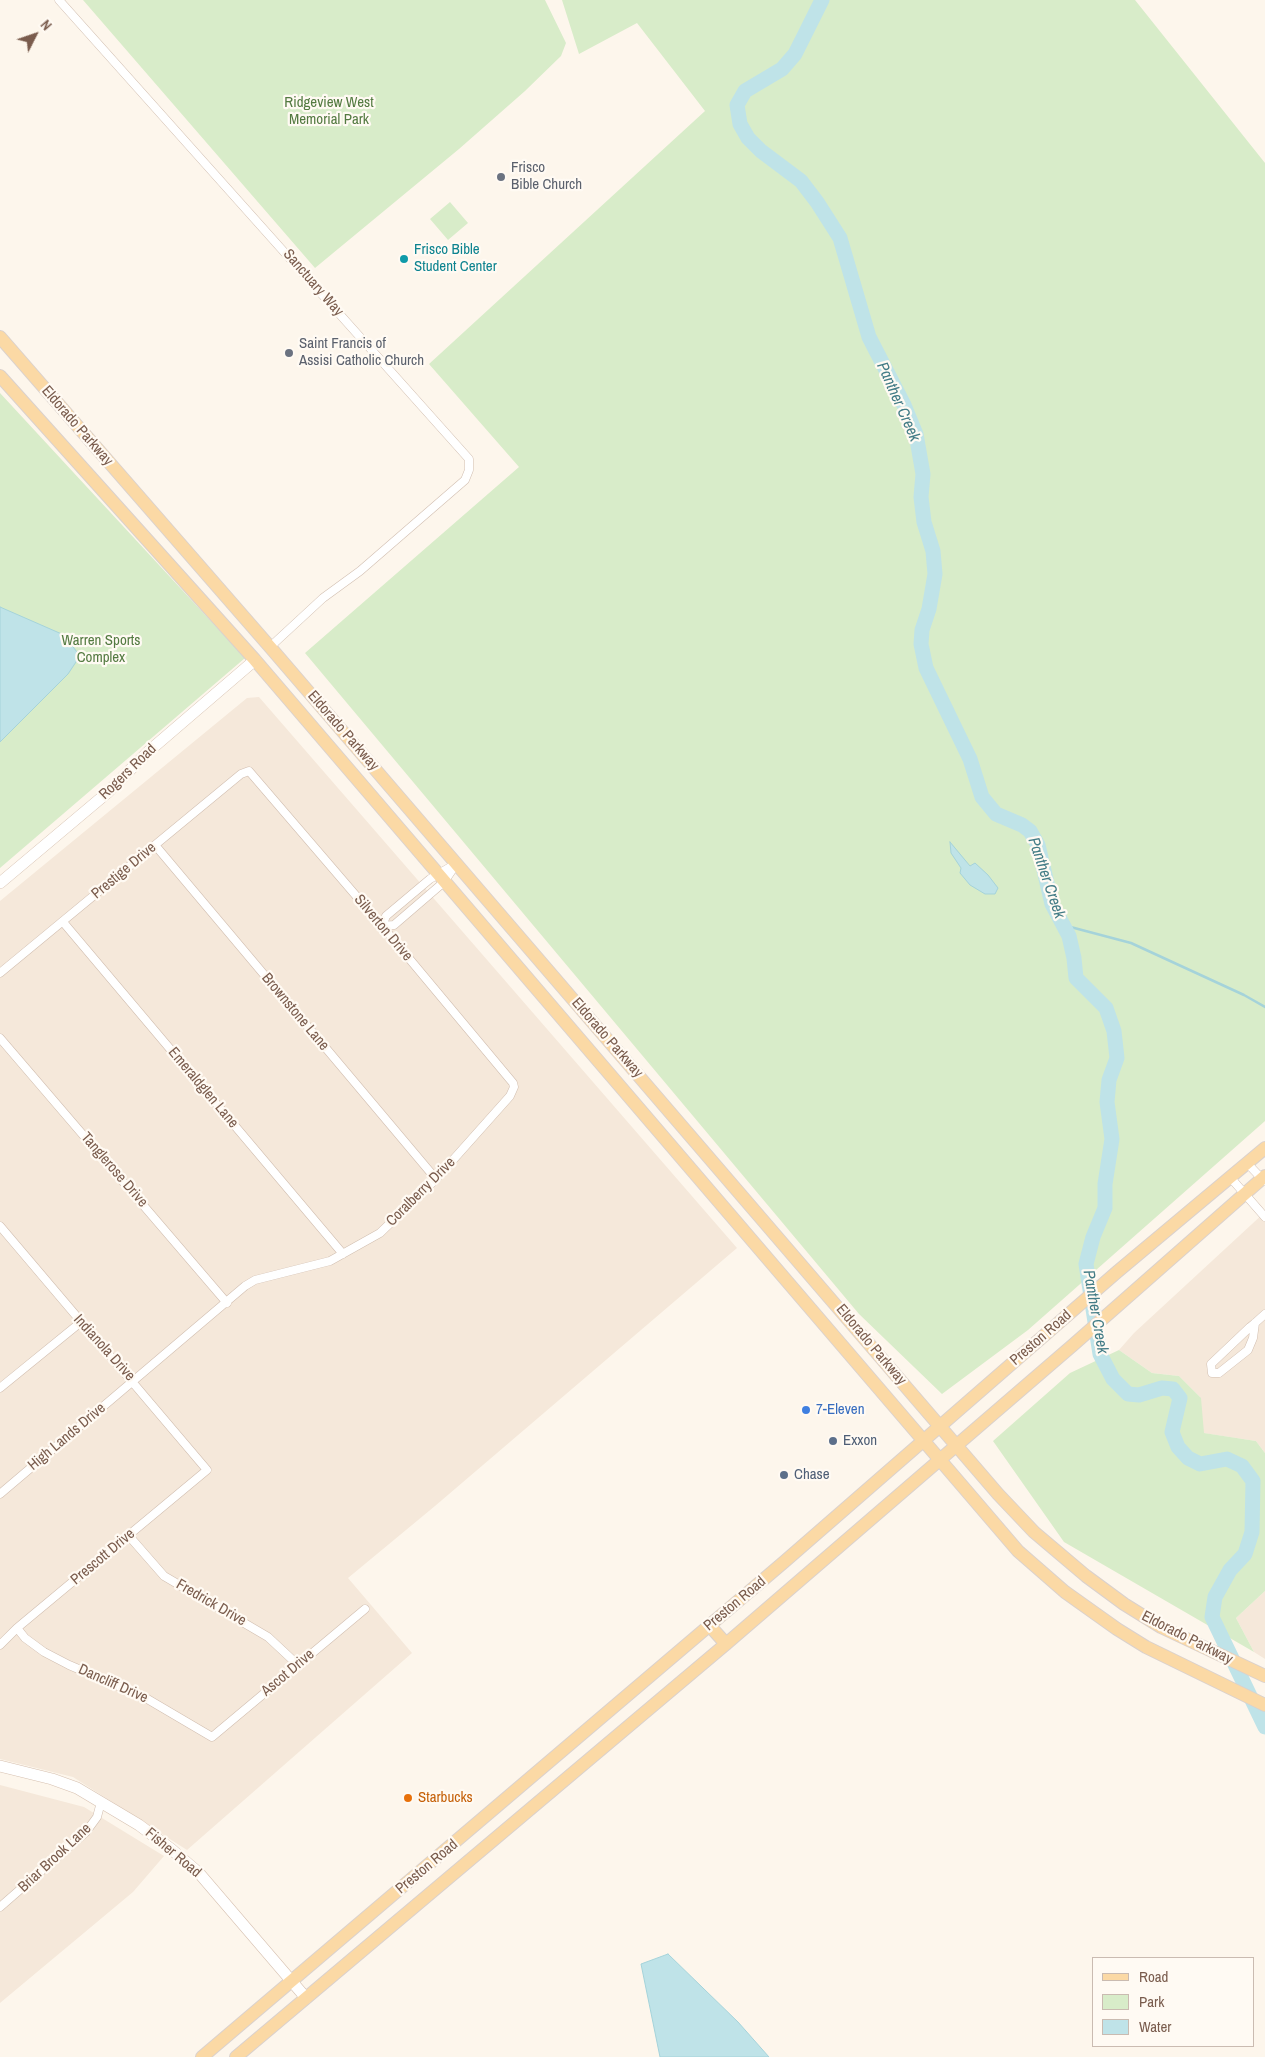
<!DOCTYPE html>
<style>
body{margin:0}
#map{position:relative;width:1265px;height:2057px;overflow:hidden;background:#fdf6ec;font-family:"Archivo Narrow",sans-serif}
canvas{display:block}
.legend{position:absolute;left:1092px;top:1957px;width:162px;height:90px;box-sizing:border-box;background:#fffaf3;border:1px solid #cabbb1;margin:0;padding:6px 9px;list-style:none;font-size:15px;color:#7a5c4d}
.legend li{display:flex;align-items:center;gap:10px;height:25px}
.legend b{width:25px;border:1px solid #cabbb1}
.north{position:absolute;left:10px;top:10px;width:50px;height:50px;-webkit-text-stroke:4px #fffaf3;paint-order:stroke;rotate:49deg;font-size:14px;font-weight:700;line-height:20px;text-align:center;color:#7a5c4d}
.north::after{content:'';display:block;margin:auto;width:18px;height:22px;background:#7a5c4d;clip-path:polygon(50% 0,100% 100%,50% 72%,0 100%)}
</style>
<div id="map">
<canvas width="1265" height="2057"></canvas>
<ul class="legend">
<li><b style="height:6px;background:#fbd9a5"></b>Road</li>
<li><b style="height:14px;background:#d8ecc9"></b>Park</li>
<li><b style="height:14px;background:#bfe3e8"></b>Water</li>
</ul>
<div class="north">N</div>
</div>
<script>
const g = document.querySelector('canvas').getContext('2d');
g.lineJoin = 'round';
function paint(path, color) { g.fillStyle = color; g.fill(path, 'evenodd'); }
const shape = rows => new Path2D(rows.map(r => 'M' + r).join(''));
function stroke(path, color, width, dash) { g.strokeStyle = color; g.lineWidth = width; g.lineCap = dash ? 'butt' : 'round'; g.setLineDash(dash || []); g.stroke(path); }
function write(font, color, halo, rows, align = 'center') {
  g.font = font + ' "Archivo Narrow",sans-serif'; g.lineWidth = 4.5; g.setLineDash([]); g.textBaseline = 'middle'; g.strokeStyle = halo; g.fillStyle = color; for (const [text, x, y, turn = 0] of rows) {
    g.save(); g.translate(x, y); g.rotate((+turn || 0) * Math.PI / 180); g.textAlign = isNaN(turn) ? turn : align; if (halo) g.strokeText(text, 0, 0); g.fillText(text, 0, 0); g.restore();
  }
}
paint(shape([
 [259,697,737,1248,435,1506,348,1578,412,1653,187,1850,73,1777,0,1759,0,901,247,698],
 [1265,1212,1265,1453,1256,1441,1203,1433,1200,1397,1179,1376,1152,1373,1119,1350,1134,1333],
 [1265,1591,1265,1659,1254,1652,1236,1618],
 [0,1785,84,1807,164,1856,133,1892,0,2003]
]), '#f5e8da');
paint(shape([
 [83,0,545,0,566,43,561,56,525,91,459,149,315,268],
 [562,0,1135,0,1265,163,1265,1121,1028,1330,942,1394,859,1314,305,653,519,467,429,364,705,111,637,23,579,54],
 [450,202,468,223,448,240,430,219],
 [0,393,245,658,0,868],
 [1119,1350,1152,1373,1179,1376,1201,1398,1204,1433,1256,1441,1265,1453,1265,1591,1236,1618,1254,1652,1064,1542,993,1441,1070,1373]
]), '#d8ecc9');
const water = shape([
 [0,607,64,635,80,656,68,674,0,742,0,607],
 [950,842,970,866,975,863,988,875,998,888,995,894,985,894,970,885,960,873,961,868,951,853,950,842],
 [668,1954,738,2022,769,2057,660,2057,641,1964,668,1954]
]);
paint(water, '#bfe3e8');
stroke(water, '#a5d3da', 1);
stroke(shape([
 [1063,925,1131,943,1244,995,1265,1007]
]), '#a5d3da', 2.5);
stroke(shape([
 [822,0,795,54,782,69,745,91,737,105,740,124,748,138,761,151,801,181,817,202,840,238,869,337,904,405,916,434,923,474,921,497,924,522,933,551,935,574,929,609,922,630,921,644,926,668,970,759,982,797,996,814,1022,825,1030,831,1038,845,1052,904,1069,936,1074,958,1076,978,1106,1008,1114,1031,1117,1058,1109,1080,1107,1102,1112,1139,1105,1184,1105,1208,1093,1237,1086,1264,1100,1354,1113,1379,1128,1394,1139,1395,1162,1388,1173,1389,1180,1398,1172,1432,1178,1447,1188,1458,1200,1464,1227,1459,1242,1466,1253,1481,1252,1532,1245,1554,1230,1570,1215,1597,1212,1617,1265,1727]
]), '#bfe3e8', 15);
const street = shape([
 [59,0,469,459,469,470,465,480,360,571,323,598,270,647],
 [155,845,436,1179],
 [457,863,444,882,394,925,382,926,386,916,430,879,457,863],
 [63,922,343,1254],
 [0,973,241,774,249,771,382,926,513,1083,514,1087,510,1096,436,1179,380,1233,330,1261,255,1280,245,1286,0,1494],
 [0,1038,227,1303],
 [1247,1163,1264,1181],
 [1230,1177,1265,1217],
 [0,1226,207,1470,17,1628,0,1645],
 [1255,1323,1253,1338,1248,1350,1219,1373,1212,1373,1211,1364,1250,1327,1255,1323,1265,1314],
 [0,1388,81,1322],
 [129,1536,164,1576,268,1637,298,1665],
 [17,1628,25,1638,44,1652,69,1665,144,1697,212,1737,365,1609],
 [0,1907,86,1832,97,1817,101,1802]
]);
const secondary = shape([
 [0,883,107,793,149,751,255,660],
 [0,1766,52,1779,77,1788,139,1825,171,1849,199,1873,306,1998]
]);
const primary = shape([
 [0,337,270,647,998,1494,1034,1532,1086,1576,1124,1604,1161,1627,1265,1676],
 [0,376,255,660,1018,1551,1065,1592,1117,1629,1146,1647,1265,1705],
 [710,1626,726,1644],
 [202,2057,784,1562,1117,1272,1265,1148],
 [236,2057,726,1644,1073,1345,1265,1176]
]);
stroke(street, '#d1beb0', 9);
stroke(secondary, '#d6c0b0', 12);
stroke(primary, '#dad1cd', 14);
stroke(street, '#fff', 8);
stroke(secondary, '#fff', 11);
stroke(primary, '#fbd9a5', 12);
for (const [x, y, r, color] of [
 [501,177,5,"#6b7280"],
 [404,259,5,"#0f9aa8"],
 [289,353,5,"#6b7280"],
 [806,1410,5,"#3f7fe0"],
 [833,1441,5,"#5c6f8a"],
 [784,1475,5,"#5c6f8a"],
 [408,1798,5,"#e8710a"]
]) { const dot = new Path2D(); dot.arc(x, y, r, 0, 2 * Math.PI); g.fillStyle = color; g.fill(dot); stroke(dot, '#fffaf3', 2); }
write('15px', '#537a41', '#fffaf3', [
 ["Ridgeview West",329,103],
 ["Memorial Park",329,120],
 ["Warren Sports",101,641],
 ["Complex",101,658]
]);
write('15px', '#5b616d', '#fffaf3', [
 ["Frisco",511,168],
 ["Bible Church",511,185],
 ["Saint Francis of",299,344],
 ["Assisi Catholic Church",299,361]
], 'left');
write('15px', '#0d838f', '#fffaf3', [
 ["Frisco Bible",414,250],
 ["Student Center",414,267]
], 'left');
write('15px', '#7a5c4d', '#fffaf3', [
 ["Sanctuary Way",313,283,49],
 ["Eldorado Parkway",77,426,49],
 ["Eldorado Parkway",343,731,49],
 ["Rogers Road",128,772,-44],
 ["Prestige Drive",124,871,-40],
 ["Silverton Drive",383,928,50],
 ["Brownstone Lane",295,1012,50],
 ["Eldorado Parkway",607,1038,49],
 ["Emeraldglen Lane",203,1088,50],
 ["Tanglerose Drive",114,1170,49],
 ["Coralberry Drive",421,1192,-45],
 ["Preston Road",1041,1338,-41],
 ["Eldorado Parkway",871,1345,50],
 ["Indianola Drive",104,1348,48],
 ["High Lands Drive",67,1437,-40],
 ["Prescott Drive",103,1557,-40],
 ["Fredrick Drive",211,1603,30],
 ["Preston Road",735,1604,-40],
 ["Eldorado Parkway",1187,1638,27],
 ["Ascot Drive",288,1673,-40],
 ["Dancliff Drive",113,1684,24],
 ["Fisher Road",173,1853,40],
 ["Briar Brook Lane",55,1858,-43],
 ["Preston Road",427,1867,-40]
]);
write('15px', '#366cbe', '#fffaf3', [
 ["7-Eleven",816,1410]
], 'left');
write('15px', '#4e5e75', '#fffaf3', [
 ["Exxon",843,1441],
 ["Chase",794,1475]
], 'left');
write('15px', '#c56008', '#fffaf3', [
 ["Starbucks",418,1798]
], 'left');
write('italic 16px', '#437c86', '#fffaf3', [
 ["Panther Creek",898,402,66],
 ["Panther Creek",1046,878,71],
 ["Panther Creek",1095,1312,80]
]);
</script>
